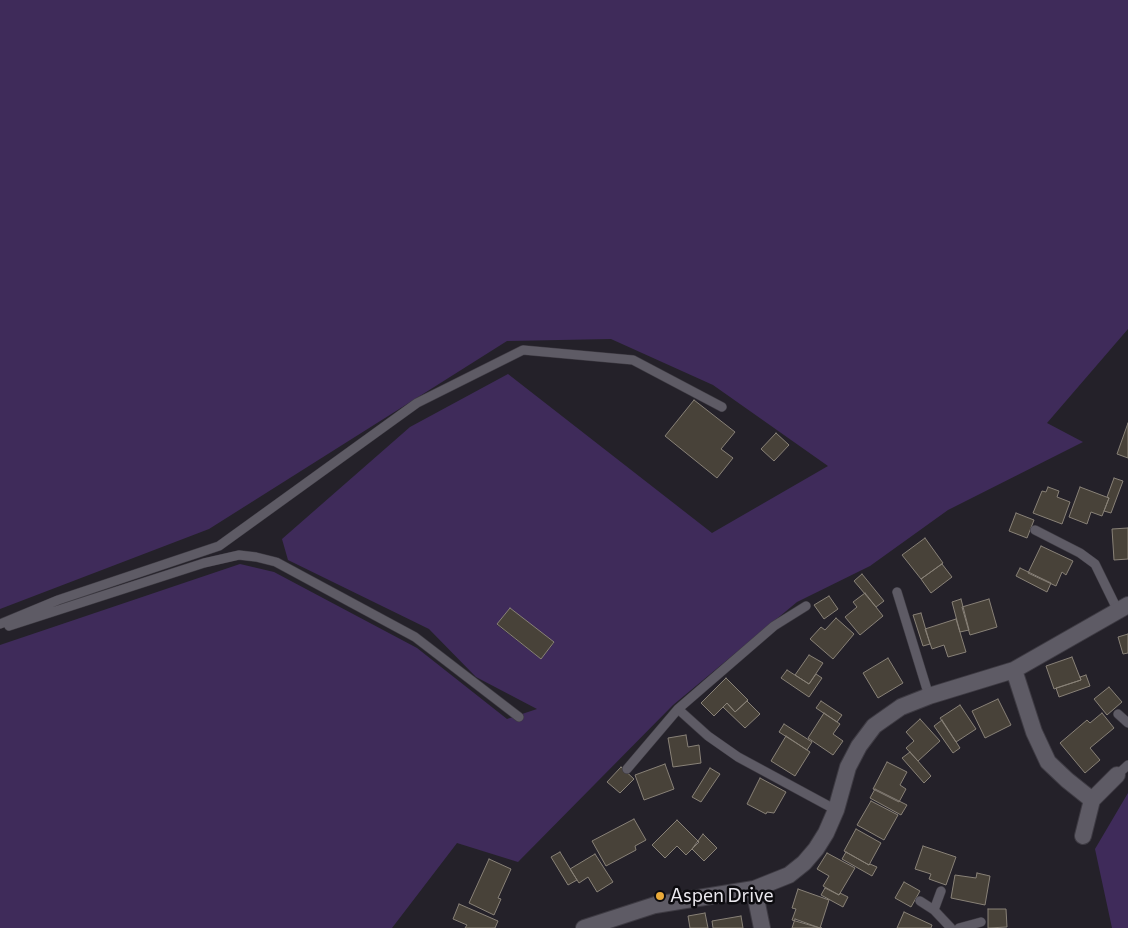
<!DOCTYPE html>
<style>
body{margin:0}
canvas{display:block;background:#242129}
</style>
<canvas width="1128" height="928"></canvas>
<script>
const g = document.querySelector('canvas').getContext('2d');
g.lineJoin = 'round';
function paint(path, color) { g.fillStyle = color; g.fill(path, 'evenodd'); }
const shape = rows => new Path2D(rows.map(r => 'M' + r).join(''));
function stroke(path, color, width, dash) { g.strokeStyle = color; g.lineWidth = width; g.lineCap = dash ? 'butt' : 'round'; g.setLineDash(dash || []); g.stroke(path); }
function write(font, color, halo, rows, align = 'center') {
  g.font = font + ' Commissioner,sans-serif'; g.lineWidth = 5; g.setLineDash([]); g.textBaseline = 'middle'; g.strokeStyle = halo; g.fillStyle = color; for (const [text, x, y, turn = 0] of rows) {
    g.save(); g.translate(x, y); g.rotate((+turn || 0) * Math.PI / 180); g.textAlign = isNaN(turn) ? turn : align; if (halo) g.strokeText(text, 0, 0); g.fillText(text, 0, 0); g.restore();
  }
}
paint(shape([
 [0,0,1128,0,1128,329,1047,423,1083,442,948,510,870,566,797,602,673,705,518,862,457,843,392,928,0,928,0,645,240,564,274,572,417,648,507,719,537,709,476,677,429,629,288,560,282,539,410,427,508,374,712,533,828,466,713,385,611,339,507,341,209,529,0,609],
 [510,608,554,643,541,659,497,625],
 [1128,793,1128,928,1112,928,1095,849]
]), '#3f2b5a');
const building = shape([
 [694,400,735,432,721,449,733,458,717,478,665,436,694,400],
 [1128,423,1128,458,1117,454,1128,423],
 [776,433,789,445,774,461,761,449,776,433],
 [1114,478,1123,481,1111,513,1104,511,1109,498,1107,497,1114,478],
 [1048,487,1059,491,1057,497,1070,502,1062,524,1033,513,1042,491,1046,492,1048,487],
 [1080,487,1109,498,1102,516,1091,512,1087,524,1069,517,1080,487],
 [1016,513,1034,520,1027,538,1009,531,1016,513],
 [1128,528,1128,559,1114,560,1112,529,1128,528],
 [925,538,943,563,921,579,902,555,925,538],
 [1041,546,1073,561,1066,575,1062,572,1056,586,1028,573,1041,546],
 [942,564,952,577,931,593,921,579,942,564],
 [1020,568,1051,583,1047,592,1016,576,1020,568],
 [862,574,884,601,876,607,854,581,862,574],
 [865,593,883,616,860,635,845,617,857,607,853,602,865,593],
 [829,596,838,609,824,619,814,605,829,596],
 [961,599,969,630,960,632,952,602,961,599],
 [989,599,997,627,970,635,962,607,989,599],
 [510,608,554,642,541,659,497,624,510,608],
 [921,613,930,644,923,646,913,615,921,613],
 [836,618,854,634,833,659,810,639,821,627,825,630,836,618],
 [956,619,966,652,948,657,944,645,932,649,925,629,956,619],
 [1128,634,1128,653,1123,654,1118,637,1128,634],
 [809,655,823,663,809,684,795,675,809,655],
 [1072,657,1081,680,1054,689,1046,666,1072,657],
 [888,658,903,683,878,698,863,673,888,658],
 [787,670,809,684,816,674,822,678,809,697,781,678,787,670],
 [1086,675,1090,686,1059,697,1056,688,1081,680,1080,677,1086,675],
 [726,678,748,700,735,712,727,703,714,716,701,703,726,678],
 [1109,687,1122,702,1107,715,1094,699,1109,687],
 [998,699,1011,725,985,738,972,711,998,699],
 [747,701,760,714,745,728,723,707,727,703,735,712,747,701],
 [821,701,842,715,837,722,816,708,821,701],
 [960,705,976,729,956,742,940,718,960,705],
 [824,713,840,724,833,734,843,741,833,755,808,738,824,713],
 [1102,713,1114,728,1090,748,1100,760,1085,773,1060,743,1087,720,1090,723,1102,713],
 [920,719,940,741,918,761,906,748,914,741,906,732,920,719],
 [942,720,960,748,953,753,934,726,942,720],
 [784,724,812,742,807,750,779,732,784,724],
 [686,735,688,747,699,745,701,763,673,767,668,738,686,735],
 [786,736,810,752,795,776,771,761,786,736],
 [910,752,931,776,924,783,902,758,910,752],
 [887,762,907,772,900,785,906,789,899,802,873,789,887,762],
 [665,764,674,789,644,800,635,775,665,764],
 [621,767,634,779,620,793,607,782,621,767],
 [710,768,720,774,701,802,692,797,710,768],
 [760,778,786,792,774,813,767,812,766,814,747,804,760,778],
 [875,789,907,805,901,815,870,798,875,789],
 [871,801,898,815,884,840,857,825,871,801],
 [634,819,646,840,635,846,636,850,606,866,592,841,634,819],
 [677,820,699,842,686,855,677,846,665,858,652,845,677,820],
 [856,829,881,843,869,865,844,851,856,829],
 [703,834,717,848,704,861,692,849,703,834],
 [923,846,956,857,946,885,929,879,931,874,915,869,923,846],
 [560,852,577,880,568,885,551,857,560,852],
 [846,852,869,865,870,864,877,867,872,876,842,859,846,852],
 [827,853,855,868,839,895,823,886,829,876,817,869,827,853],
 [595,854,613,882,597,892,588,877,579,883,570,869,595,854],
 [489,859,511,869,498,898,501,899,494,915,469,903,489,859],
 [977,873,990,876,985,905,951,898,955,875,976,878,977,873],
 [904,882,920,891,911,907,895,898,904,882],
 [825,888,839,895,840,893,848,897,843,907,821,895,825,888],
 [798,889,829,900,820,928,792,920,796,909,792,908,798,889],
 [459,904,498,921,495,928,465,928,467,925,453,919,459,904],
 [988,909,1006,909,1007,927,988,928,988,909],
 [904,912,932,925,931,928,897,928,904,912],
 [705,913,708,928,690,928,688,916,705,913],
 [741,916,743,928,713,928,712,921,741,916],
 [795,919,820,928,822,928,792,928,795,919]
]);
paint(building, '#484239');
stroke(building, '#888177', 1);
const lane = shape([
 [1035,530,1080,553,1095,564,1118,611],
 [897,592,929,696],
 [0,624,58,600,219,546,417,403,523,350,633,360,722,407],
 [9,626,204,563,239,555,256,557,276,562,415,637,519,717],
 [678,709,708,736,738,757,836,810],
 [1118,714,1128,723],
 [627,769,678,709,774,626,806,606],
 [1117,775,1128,765],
 [920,901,934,910,951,928],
 [934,910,941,891],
 [959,928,981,922]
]);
const street = shape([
 [1014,670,1034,732,1048,762,1067,780,1092,800],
 [1083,836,1092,800,1117,775],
 [754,889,762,928],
 [584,928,655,905,754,889,789,875,804,863,816,849,826,833,836,810,848,767,859,746,874,726,901,707,929,696,1014,670,1128,605]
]);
stroke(lane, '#3e3b43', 10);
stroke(street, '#3e3b43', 18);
stroke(lane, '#5e5b65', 9);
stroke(street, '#5e5b65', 16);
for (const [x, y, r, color] of [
 [660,896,5,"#eaaa39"]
]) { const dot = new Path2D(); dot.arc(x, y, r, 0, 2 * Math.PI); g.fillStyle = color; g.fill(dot); stroke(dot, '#0c0b0f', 2); }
write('19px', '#ebe9ef', '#0c0b0f', [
 ["Aspen Drive",670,896]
], 'left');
</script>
